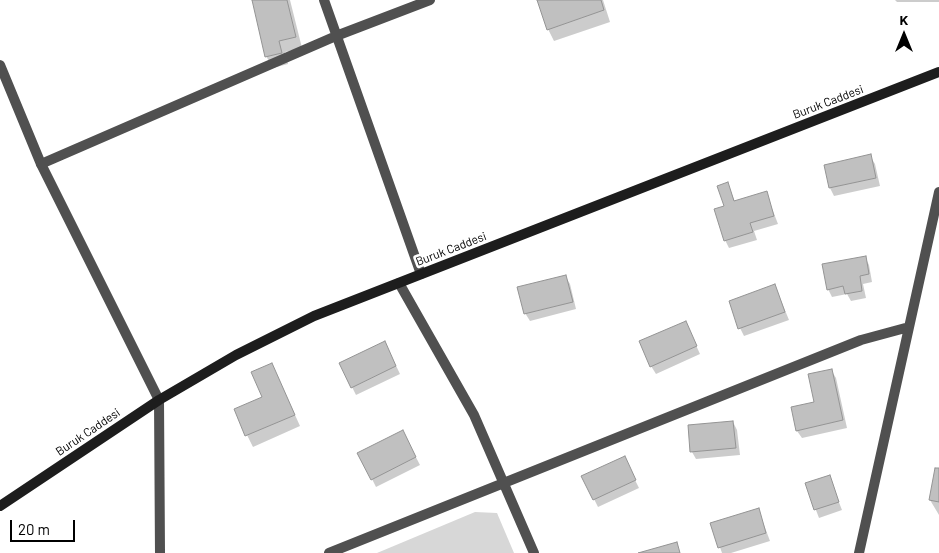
<!DOCTYPE html>
<style>
body{margin:0}
#map{position:relative;width:939px;height:553px;overflow:hidden;background:#fff;font-family:Barlow,sans-serif}
canvas{display:block}
.north{position:absolute;left:879px;top:10px;width:50px;height:50px;-webkit-text-stroke:4px #fff;paint-order:stroke;rotate:0deg;font-size:14px;font-weight:700;line-height:20px;text-align:center;color:#000}
.north::after{content:'';display:block;margin:auto;width:18px;height:22px;background:#000;clip-path:polygon(50% 0,100% 100%,50% 72%,0 100%)}
.scale{position:absolute;left:10px;top:520px;width:65px;height:22px;box-sizing:border-box;border:2px solid #000;border-top:0;padding-left:6px;font-size:15px;line-height:18px;white-space:nowrap;color:#000;-webkit-text-stroke:4px #fff;paint-order:stroke}
</style>
<div id="map">
<canvas width="939" height="553"></canvas>
<div class="north">K</div>
<div class="scale">20 m</div>
</div>
<script>
const g = document.querySelector('canvas').getContext('2d');
g.lineJoin = 'round';
function paint(path, color) { g.fillStyle = color; g.fill(path, 'evenodd'); }
const shape = rows => new Path2D(rows.map(r => 'M' + r).join(''));
function stroke(path, color, width, dash) { g.strokeStyle = color; g.lineWidth = width; g.lineCap = dash ? 'butt' : 'round'; g.setLineDash(dash || []); g.stroke(path); }
function write(font, color, halo, rows, align = 'center') {
  g.font = font + ' Barlow,sans-serif'; g.lineWidth = 5; g.setLineDash([]); g.textBaseline = 'middle'; g.strokeStyle = halo; g.fillStyle = color; for (const [text, x, y, turn = 0] of rows) {
    g.save(); g.translate(x, y); g.rotate((+turn || 0) * Math.PI / 180); g.textAlign = isNaN(turn) ? turn : align; if (halo) g.strokeText(text, 0, 0); g.fillText(text, 0, 0); g.restore();
  }
}
paint(shape([
 [475,512,497,513,514,553,377,553]
]), '#d7d7d7');
paint(shape([
 [253,0,290,0,302,48,285,52,288,64,273,68,266,56],
 [538,0,603,0,610,22,554,41,548,29],
 [895,0,939,0,939,2,897,2],
 [870,156,875,164,880,186,834,196,830,188,825,166],
 [728,184,735,202,766,193,778,224,754,231,757,240,729,248,725,240],
 [865,257,869,265,872,282,863,284,866,298,851,301,847,294,832,297,828,289],
 [565,276,570,284,576,309,530,321,525,313],
 [775,286,789,320,744,336,740,328],
 [689,330,700,354,656,374,651,366],
 [389,351,400,374,356,395,352,387],
 [272,364,300,426,253,447,247,435,263,397],
 [831,370,836,378,847,428,802,438,797,431,816,403],
 [733,422,737,430,740,455,696,459,692,452],
 [407,440,420,465,376,487,372,479],
 [628,466,639,488,598,507,583,477],
 [939,470,939,515,930,500],
 [829,477,842,510,819,518,806,484],
 [758,509,770,541,731,553,722,553,712,524]
]), '#0003');
const building = shape([
 [252,0,287,0,296,37,279,41,282,53,265,57,252,0],
 [537,0,601,0,604,10,547,30,537,0],
 [871,154,876,178,829,188,824,165,871,154],
 [728,182,734,201,767,191,774,216,750,223,753,232,724,241,714,209,724,206,717,186,728,182],
 [866,256,869,274,860,276,862,291,845,294,843,286,827,290,822,264,866,256],
 [566,275,573,302,524,314,517,287,566,275],
 [775,284,785,312,738,329,729,301,775,284],
 [686,321,697,346,650,367,639,341,686,321],
 [385,341,396,366,351,388,339,363,385,341],
 [272,363,295,415,245,436,234,409,262,397,251,372,272,363],
 [832,369,843,420,796,431,791,407,814,402,808,374,832,369],
 [733,421,736,448,690,452,688,425,733,421],
 [403,430,416,457,371,480,357,453,403,430],
 [625,456,636,480,593,500,581,476,625,456],
 [935,468,939,468,939,502,929,500,935,468],
 [830,475,839,502,814,510,805,483,830,475],
 [759,508,766,533,718,548,710,523,759,508],
 [677,542,680,553,638,553,677,542]
]);
paint(building, '#c0c0c0');
stroke(building, '#949494', 1);
stroke(shape([
 [0,65,41,164,159,400]
]), '#505050', 10);
stroke(shape([
 [324,0,421,274],
 [41,164,336,36,430,0],
 [399,283,474,415,534,553],
 [159,400,160,553],
 [329,553,861,340,909,327],
 [859,553,939,192]
]), '#505050', 10);
stroke(shape([
 [0,506,159,400,236,355,314,316,939,72]
]), '#1d1d1d', 10);
write('12px', '#000', '#fff', [
 ["Buruk Caddesi",828,102,-21],
 ["Buruk Caddesi",451,249,-21],
 ["Buruk Caddesi",88,432,-34]
]);
</script>
